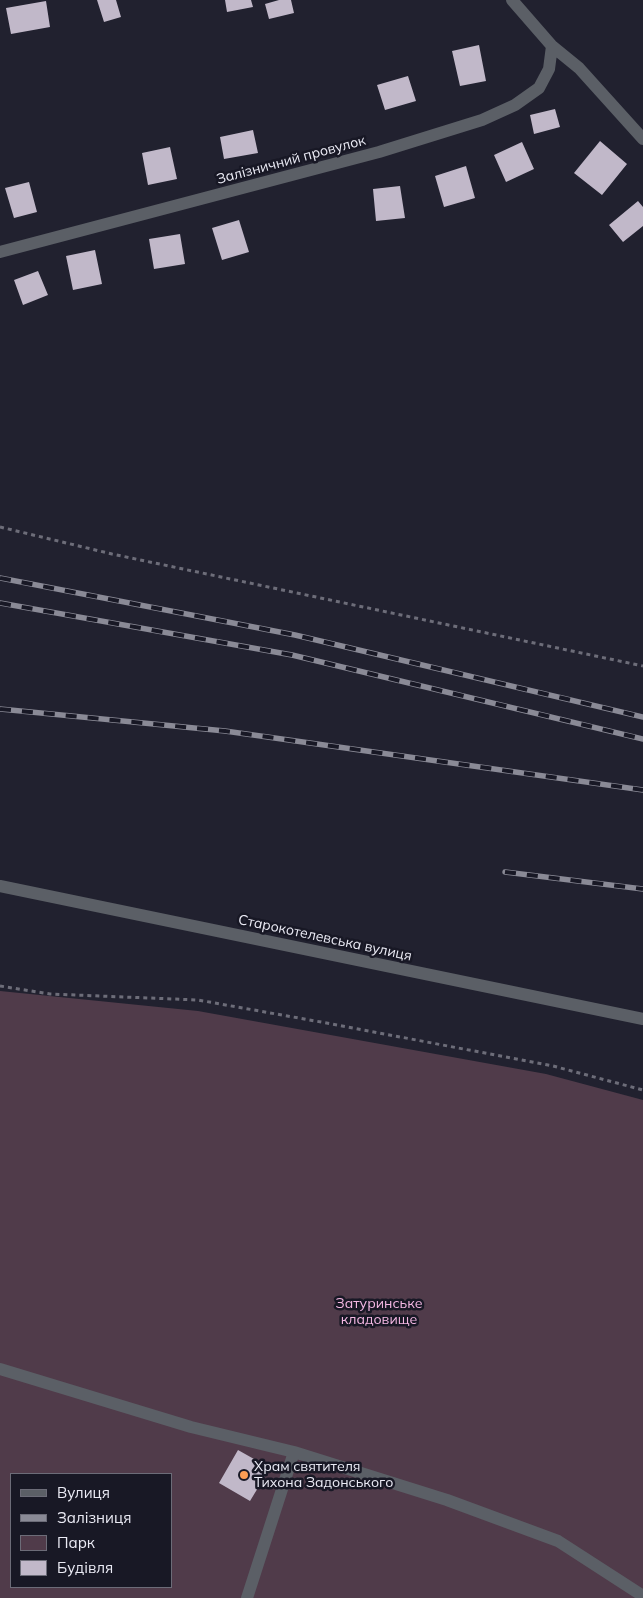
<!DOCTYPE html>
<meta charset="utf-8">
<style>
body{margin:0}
#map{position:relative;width:643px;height:1598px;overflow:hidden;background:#21212f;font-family:Mulish,sans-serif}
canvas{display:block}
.legend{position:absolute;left:10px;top:1473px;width:162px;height:115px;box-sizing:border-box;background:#181825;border:1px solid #6c6c78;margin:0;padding:6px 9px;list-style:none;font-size:15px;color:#ebebf5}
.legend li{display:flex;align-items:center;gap:10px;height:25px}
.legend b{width:25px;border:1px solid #6c6c78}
</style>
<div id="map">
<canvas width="643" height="1598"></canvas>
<ul class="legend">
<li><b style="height:6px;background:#5b5f66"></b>Вулиця</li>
<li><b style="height:6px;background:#8a8a96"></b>Залізниця</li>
<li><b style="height:14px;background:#503b4a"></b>Парк</li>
<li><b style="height:14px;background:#c1b8c9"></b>Будівля</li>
</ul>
</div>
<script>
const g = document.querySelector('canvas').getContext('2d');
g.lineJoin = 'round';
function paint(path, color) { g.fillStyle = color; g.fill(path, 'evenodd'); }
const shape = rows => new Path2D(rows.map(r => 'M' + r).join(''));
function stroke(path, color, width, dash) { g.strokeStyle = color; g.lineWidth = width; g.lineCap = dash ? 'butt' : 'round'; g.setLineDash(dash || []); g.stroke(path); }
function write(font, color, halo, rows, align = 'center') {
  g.font = font + ' Mulish,sans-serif'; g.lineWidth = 5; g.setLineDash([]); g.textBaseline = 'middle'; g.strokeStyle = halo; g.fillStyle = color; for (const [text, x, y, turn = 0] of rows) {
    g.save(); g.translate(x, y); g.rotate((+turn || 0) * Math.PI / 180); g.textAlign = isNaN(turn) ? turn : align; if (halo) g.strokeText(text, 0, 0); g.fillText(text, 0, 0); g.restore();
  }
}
paint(shape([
 [0,991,198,1011,546,1074,643,1100,643,1598,0,1598],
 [11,1474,171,1474,171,1587,11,1587]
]), '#503b4a');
paint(shape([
 [97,0,116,0,121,17,104,22],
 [225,0,251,0,253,7,227,12],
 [279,0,291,0,294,13,269,19,265,4],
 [46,1,50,27,11,34,6,8],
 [479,45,486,81,460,86,452,51],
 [408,76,416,101,385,110,377,85],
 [555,109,560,127,534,134,530,115],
 [253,130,258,153,224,159,220,137],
 [600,141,627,164,602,195,574,173],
 [522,142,534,169,506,182,494,155],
 [170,147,177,179,148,185,142,153],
 [466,166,475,198,444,207,435,176],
 [29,182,37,212,14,218,5,188],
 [400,186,405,218,376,221,373,189],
 [638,201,643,207,643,226,623,242,609,225],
 [239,220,249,252,222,260,212,228],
 [180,234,185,264,154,269,149,239],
 [95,250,102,284,73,290,66,256],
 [38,271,48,295,23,305,14,280],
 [238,1450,270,1468,250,1501,219,1483]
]), '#c1b8c9');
stroke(shape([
 [0,527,112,554,643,666],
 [0,986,50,994,198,1000,332,1024,553,1066,643,1090]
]), '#6d6d79', 3, [4, 4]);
stroke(shape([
 [0,1369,191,1427,294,1452,447,1500,558,1541,643,1596],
 [247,1598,294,1452]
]), '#5b5f66', 12);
stroke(shape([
 [512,0,552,46,579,68,643,139],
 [0,252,379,152,482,120,515,105,539,88,549,69,552,46],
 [0,886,643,1019]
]), '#5b5f66', 12);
const rail = shape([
 [0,578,295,635,643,717],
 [0,603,292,655,643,739],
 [0,709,225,731,643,790],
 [505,872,643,889]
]);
stroke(rail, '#8a8a96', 5.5);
stroke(rail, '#181825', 4, [11]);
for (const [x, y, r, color] of [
 [244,1475,5,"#fc9d54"]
]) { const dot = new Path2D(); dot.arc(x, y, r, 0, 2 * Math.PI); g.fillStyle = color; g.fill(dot); stroke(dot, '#181825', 2); }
write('14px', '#ebebf5', '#181825', [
 ["Залізничний провулок",291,160,-15],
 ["Старокотелевська вулиця",325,938,12]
]);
write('14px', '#f4b7e3', '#181825', [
 ["Затуринське",379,1304],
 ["кладовище",379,1320]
]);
write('14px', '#ebebf5', '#181825', [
 ["Храм святителя",254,1467],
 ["Тихона Задонського",254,1483]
], 'left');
</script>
